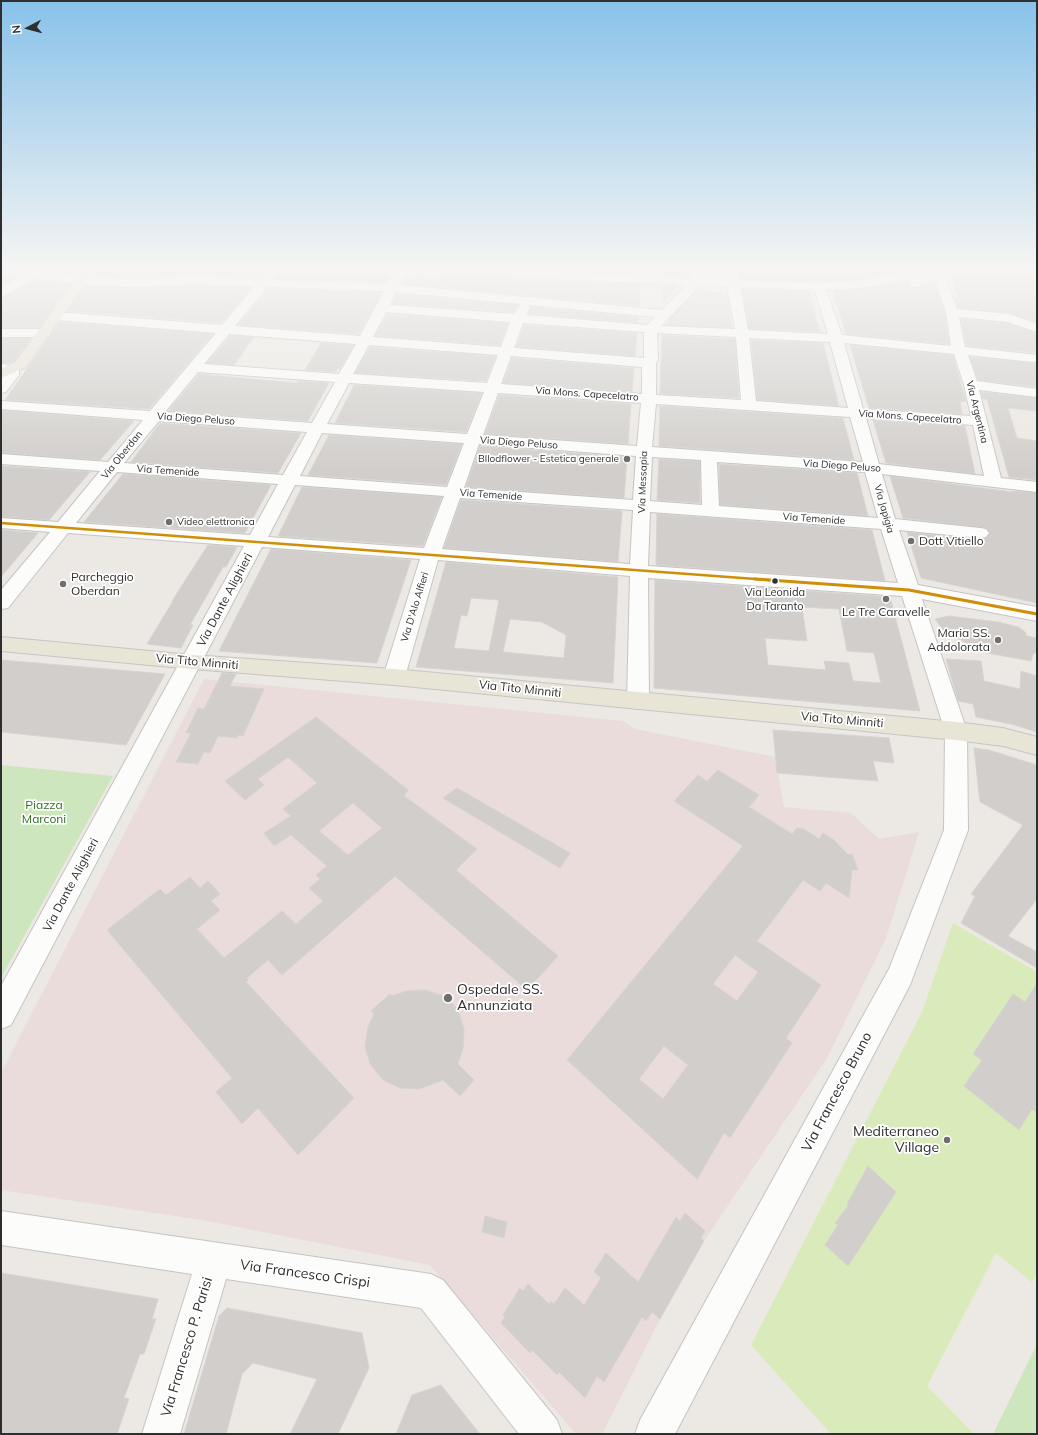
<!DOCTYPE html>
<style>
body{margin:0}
#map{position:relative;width:1038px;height:1435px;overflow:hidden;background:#ece8e4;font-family:Mulish,sans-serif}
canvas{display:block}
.frame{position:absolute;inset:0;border:2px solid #2e2e2e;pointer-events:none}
.north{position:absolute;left:8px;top:8px;width:40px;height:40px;-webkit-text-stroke:3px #fff;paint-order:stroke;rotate:264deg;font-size:11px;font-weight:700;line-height:16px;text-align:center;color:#2e2e2e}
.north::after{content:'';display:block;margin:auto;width:14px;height:18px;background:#2e2e2e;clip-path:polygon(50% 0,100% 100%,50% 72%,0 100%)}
</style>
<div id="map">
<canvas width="1038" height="1435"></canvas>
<div class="frame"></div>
<div class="north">N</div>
</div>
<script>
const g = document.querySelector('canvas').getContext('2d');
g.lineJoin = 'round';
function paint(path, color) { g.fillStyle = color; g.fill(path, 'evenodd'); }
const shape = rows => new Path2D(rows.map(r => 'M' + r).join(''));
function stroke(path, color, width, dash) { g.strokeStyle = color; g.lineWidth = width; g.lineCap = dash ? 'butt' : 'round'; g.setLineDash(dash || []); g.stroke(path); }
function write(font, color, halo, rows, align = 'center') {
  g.font = font + ' Mulish,sans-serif'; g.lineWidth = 3.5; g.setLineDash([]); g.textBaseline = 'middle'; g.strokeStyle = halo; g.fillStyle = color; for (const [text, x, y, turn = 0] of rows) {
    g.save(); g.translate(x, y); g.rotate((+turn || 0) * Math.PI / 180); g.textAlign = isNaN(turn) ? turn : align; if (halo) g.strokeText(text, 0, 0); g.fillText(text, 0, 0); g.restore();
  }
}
paint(shape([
 [204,679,623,721,635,729,775,757,784,807,851,813,879,839,919,832,886,938,827,1058,704,1241,660,1319,602,1434,576,1434,430,1265,202,1220,1,1190,1,1073]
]), '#e9dcdb');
paint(shape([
 [1,765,113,776,1,978],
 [1037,1344,1037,1434,993,1434]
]), '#cee6be');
paint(shape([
 [953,923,1037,972,1037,1274,1032,1282,996,1253,927,1386,974,1434,831,1434,751,1345,922,1012]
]), '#d9eabb');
paint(shape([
 [690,289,728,293,732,329,667,326,666,325]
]), '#dad6d2');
const building = shape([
 [35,270,81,270,78,274,35,270],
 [96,270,268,270,260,277,195,274,137,278,93,275,96,270],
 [274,270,391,270,388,276,391,276,387,282,276,279,278,274,274,270],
 [546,270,635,270,633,274,546,270],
 [666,270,671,271,690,270,688,276,664,275,666,270],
 [799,270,906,270,862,279,817,282,740,279,740,272,801,274,799,270],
 [970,270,1002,270,1037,282,1037,322,1009,313,958,308,954,297,958,299,951,277,970,270],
 [448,276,641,284,639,306,402,284,406,277,437,278,448,276],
 [1,277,16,278,1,286,1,277],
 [36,280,71,284,39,328,1,328,1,298,36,280],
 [909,281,908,284,910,287,915,288,929,284,936,287,945,312,949,344,846,334,833,291,862,289,909,281],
 [663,285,678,286,663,303,663,285],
 [86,286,137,288,195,286,252,287,221,323,67,311,86,286],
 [268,289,382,292,359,334,238,325,268,289],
 [742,289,809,291,820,332,749,329,742,289],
 [397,294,518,305,513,312,392,304,397,294],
 [531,307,639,317,638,323,528,314,531,307],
 [387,314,508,323,500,345,375,336,387,314],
 [961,319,1007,323,1037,333,1037,353,966,346,961,319],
 [60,322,213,334,149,409,5,400,60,322],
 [524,325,637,333,635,356,516,347,524,325],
 [662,335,735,339,739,398,660,394,662,335],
 [230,336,254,337,234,365,207,363,230,336],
 [1,338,31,338,15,360,8,363,1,363,1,338],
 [751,340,823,343,839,406,757,400,751,340],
 [321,343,354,345,340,369,338,368,336,372,305,370,321,343],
 [850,345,953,355,966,401,960,402,962,414,869,408,850,345],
 [370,347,496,356,486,381,355,373,370,347],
 [970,357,1033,363,1037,363,1037,387,978,380,970,357],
 [512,358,634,368,632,392,503,383,512,358],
 [199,374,297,383,298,381,329,383,308,421,168,411,199,374],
 [354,385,482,393,466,432,335,423,354,385],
 [981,392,1037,398,1037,411,1008,408,1017,438,1037,441,1037,480,1009,477,987,399,983,399,981,392],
 [499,395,631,404,628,444,485,434,499,395],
 [660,406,843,418,854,460,659,446,660,406],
 [1,410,134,421,100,460,1,453,1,410],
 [873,420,965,426,975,474,886,463,873,420],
 [160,423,301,433,278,473,131,462,160,423],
 [329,435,462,444,446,485,308,475,329,435],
 [480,446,627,457,624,498,466,487,480,446],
 [659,459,700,461,700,503,657,500,659,459],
 [719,464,857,473,868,516,720,505,719,464],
 [1,466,90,472,49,520,1,517,1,466],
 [123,474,271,485,245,533,84,522,123,474],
 [890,476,1013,492,1013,491,1037,493,1037,603,921,578,907,532,980,539,986,538,990,533,986,528,903,518,890,476],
 [302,487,442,497,423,546,278,536,302,487],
 [461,500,622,511,618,562,444,548,461,500],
 [657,514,872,530,885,581,656,565,657,514],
 [1,530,38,533,1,577,1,530],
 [208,545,237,547,226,567,223,567,190,625,193,625,181,648,147,644,173,601,172,601,208,545],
 [271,549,411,560,377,663,219,651,271,549],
 [446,562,618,577,613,683,416,667,446,562],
 [471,598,499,600,489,651,454,648,461,615,467,616,471,598],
 [510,619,542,622,566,635,564,658,503,652,510,619],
 [655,580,890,597,920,711,654,688,655,580],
 [802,607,839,609,847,651,874,653,881,683,853,681,849,663,824,661,826,670,768,665,765,638,807,641,802,607],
 [949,616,998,622,1018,627,1025,632,1027,636,1037,638,1037,652,1033,654,1031,661,982,652,943,630,935,619,949,616],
 [946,659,981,661,984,681,1020,689,1021,671,1037,676,1037,732,1011,724,976,717,973,704,958,701,946,659],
 [1,660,165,674,126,745,1,732,1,660],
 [222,673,236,674,230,686,264,689,243,736,238,735,237,738,218,736,210,753,204,752,198,764,176,762,191,733,186,733,198,708,204,709,222,673],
 [316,717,408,790,404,796,477,849,456,870,558,956,527,990,395,876,282,975,268,960,247,978,248,980,246,982,354,1098,298,1155,258,1108,242,1124,216,1092,232,1078,107,930,160,889,166,895,190,877,200,888,208,881,220,894,211,901,220,910,197,929,224,958,282,911,296,924,323,901,309,888,320,879,316,875,327,866,291,835,274,846,264,833,291,816,283,809,317,783,288,757,258,779,264,785,245,800,225,781,316,717],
 [353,803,382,828,348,855,319,831,353,803],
 [773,730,889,738,894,763,873,761,878,781,777,773,773,730],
 [974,748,989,750,1037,765,1037,899,1008,936,1037,952,1037,968,961,923,975,896,971,894,1023,825,980,802,974,748],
 [718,770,759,795,749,807,792,834,797,828,804,829,819,839,823,833,834,840,848,855,852,854,858,870,852,870,849,898,826,883,820,891,803,880,757,941,821,985,786,1038,792,1043,730,1138,724,1133,697,1179,567,1060,743,846,674,801,698,775,707,781,718,770],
 [735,955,758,972,737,1001,713,984,735,955],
 [664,1046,688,1065,663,1099,639,1079,664,1046],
 [457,788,570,853,560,868,443,798,457,788],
 [1037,983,1037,1113,1032,1109,1019,1130,964,1086,982,1060,973,1054,1013,994,1025,1002,1037,983],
 [425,990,444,996,457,1008,464,1029,463,1048,458,1064,474,1080,460,1096,443,1080,419,1089,400,1088,383,1080,370,1064,365,1046,368,1027,374,1014,371,1011,390,994,392,996,406,991,425,990],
 [868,1166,896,1192,848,1266,825,1245,838,1225,835,1223,848,1206,847,1204,868,1166],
 [685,1213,705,1231,701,1238,704,1241,660,1319,652,1312,646,1321,642,1317,604,1382,597,1376,585,1398,559,1372,557,1375,532,1350,530,1353,501,1323,505,1317,503,1315,520,1288,523,1291,528,1284,549,1304,551,1301,554,1304,565,1288,584,1305,601,1278,594,1272,606,1253,638,1282,676,1217,680,1221,685,1213],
 [485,1216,507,1222,504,1238,482,1232,485,1216],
 [1,1273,158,1299,152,1319,156,1319,144,1354,140,1354,124,1398,129,1399,117,1434,1,1434,1,1273],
 [227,1308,362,1333,369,1368,338,1434,290,1434,317,1379,253,1363,242,1374,226,1434,184,1434,219,1316,227,1308],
 [441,1385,480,1434,396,1434,412,1395,441,1385]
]);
paint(building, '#d1cecb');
stroke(building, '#d7d4d0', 1);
const minor = shape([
 [1,270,22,270,82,276,137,279,195,276,261,279,267,272,271,270,275,272,277,274,273,280,388,284,396,270,408,270,400,285,662,310,684,288,686,285,447,274,443,272,441,270,519,270,689,278,692,270,702,270,700,278,727,279,727,270,739,270,739,280,817,283,862,280,916,270,933,270,931,272,911,279,862,288,826,290,842,335,951,346,946,312,935,280,915,287,911,286,909,283,911,280,940,270,956,270,954,272,945,276,957,309,1009,314,1037,324,1037,332,1007,322,959,317,965,347,1037,355,1037,361,1033,362,968,355,977,381,1037,389,1037,397,979,390,1001,478,1037,482,1037,492,882,474,895,519,980,528,986,529,989,533,986,537,980,538,899,530,918,585,1037,607,1037,621,922,599,967,731,968,830,910,985,675,1434,635,1434,640,1420,889,969,944,830,945,731,902,596,648,578,649,701,646,707,638,709,630,707,627,701,630,576,438,560,405,677,401,682,394,685,387,682,383,677,420,559,262,547,11,1025,1,1029,1,986,244,546,68,533,8,608,1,609,1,590,50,532,1,528,1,518,58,522,100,471,1,464,1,454,108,462,143,420,1,409,1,401,150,411,216,333,56,320,51,319,50,316,51,313,56,312,222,325,255,286,195,284,137,287,82,284,36,278,1,297,1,288,21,277,1,275,1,270],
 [698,285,727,286,735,329,661,326,694,292,698,285],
 [267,287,384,291,360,336,235,326,267,287],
 [740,287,813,290,816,294,828,334,748,330,740,287],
 [396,292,521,304,514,314,390,305,396,292],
 [529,305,655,317,647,325,526,315,530,307,529,305],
 [386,312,510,322,501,347,373,337,386,312],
 [523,323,644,332,644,358,514,348,523,323],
 [657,333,736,337,741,400,656,395,656,363,658,360,657,333],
 [229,334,356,344,339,374,204,364,229,334],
 [749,338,830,342,848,408,756,401,749,338],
 [844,343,954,354,964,385,971,416,863,409,844,343],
 [369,345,498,355,487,383,353,374,369,345],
 [511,356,642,367,642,394,501,384,511,356],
 [198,372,335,382,312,423,165,412,198,372],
 [349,383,484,392,467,434,327,424,349,383],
 [498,393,641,403,637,446,483,435,498,393],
 [656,404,850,417,863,462,652,447,656,404],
 [866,418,973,425,984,476,879,464,866,418],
 [159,421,307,432,283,475,124,463,159,421],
 [322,433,464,443,447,487,300,476,322,433],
 [479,444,636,456,633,500,464,488,479,444],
 [652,457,701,460,702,505,650,501,652,457],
 [717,462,865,472,878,518,719,506,717,462],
 [117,472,278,484,250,535,76,523,117,472],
 [295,485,444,496,424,548,268,537,295,485],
 [460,498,633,510,630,564,442,549,460,498],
 [650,512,881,529,898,583,648,566,650,512],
 [1017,270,1037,270,1037,278,1019,272,1017,270],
 [1,329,44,329,49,330,51,333,49,336,44,337,1,337,1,329],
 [1,364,17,366,19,369,19,375,6,392,1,393,1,380,5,373,1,372,1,364],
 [1,1211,431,1274,443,1280,557,1420,562,1434,519,1434,421,1308,226,1279,180,1434,142,1434,192,1274,1,1245,1,1211]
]);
const major = shape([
 [83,270,95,270,26,367,1,378,1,369,16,361,83,270],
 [1,637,192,655,394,669,956,722,1003,728,1037,737,1037,755,1003,746,956,740,394,685,192,669,1,651,1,637]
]);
stroke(minor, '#c5c4c5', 2);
stroke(major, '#c6c5c4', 2);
paint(minor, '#fcfcfb');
paint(major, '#e8e4d6');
stroke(shape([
 [1,523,769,580]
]), '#cf8e09', 2.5);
stroke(shape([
 [755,579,909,590,1037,614]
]), '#cf8e09', 3);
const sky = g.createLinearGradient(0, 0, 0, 471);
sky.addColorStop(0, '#88c2ea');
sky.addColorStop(0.57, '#f6f5f3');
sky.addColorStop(1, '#f6f5f300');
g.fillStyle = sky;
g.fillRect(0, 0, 1038, 471);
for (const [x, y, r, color] of [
 [627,459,4,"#706f6e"],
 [169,522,4,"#706f6e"],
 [911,541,4,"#706f6e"],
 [775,581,3.5,"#2e2e2e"],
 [63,584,4,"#706f6e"],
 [886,599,4,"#706f6e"],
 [998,640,4,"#706f6e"],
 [448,998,5,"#706f6e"],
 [947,1140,4,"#706f6e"]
]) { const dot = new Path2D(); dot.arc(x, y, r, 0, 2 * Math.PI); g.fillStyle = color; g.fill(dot); stroke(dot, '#fff', 1.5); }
write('10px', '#2e2e2e', '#fff', [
 ["Via Mons. Capecelatro",587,394,4],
 ["Via Argentina",977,412,76],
 ["Via Mons. Capecelatro",910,417,4],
 ["Via Diego Peluso",196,419,4],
 ["Via Diego Peluso",519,443,4],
 ["Via Oberdan",122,455,-51],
 ["Via Diego Peluso",842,466,4],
 ["Via Temenide",168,471,4],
 ["Via Messapia",643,482,-88],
 ["Via Temenide",491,495,4],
 ["Via Japigia",884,509,74],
 ["Via Temenide",814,519,4],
 ["Via D'Alo Alfieri",415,607,-73]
]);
write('10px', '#2e2e2e', '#fff', [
 ["Bllodflower - Estetica generale",619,459],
 ["Video elettronica",177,522,"left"]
], 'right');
write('11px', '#2e2e2e', '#fff', [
 ["Via Leonida",775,593],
 ["Da Taranto",775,607]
]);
write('12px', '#2e2e2e', '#fff', [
 ["Dott Vitiello",919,541],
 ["Parcheggio",71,577],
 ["Oberdan",71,591],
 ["Le Tre Caravelle",886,612,"center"],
 ["Maria SS.",990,633,"right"],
 ["Addolorata",990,647,"right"]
], 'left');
write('12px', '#2e2e2e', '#fff', [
 ["Via Dante Alighieri",225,600,-62],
 ["Via Tito Minniti",197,662,5],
 ["Via Tito Minniti",520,689,6],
 ["Via Tito Minniti",842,720,5],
 ["Via Dante Alighieri",71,885,-62]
]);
write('12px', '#2c6e1b', '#fff', [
 ["Piazza",44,805],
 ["Marconi",44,819]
]);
write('14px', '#2e2e2e', '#fff', [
 ["Ospedale SS.",457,990],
 ["Annunziata",457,1006],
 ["Mediterraneo",939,1132,"right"],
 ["Village",939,1148,"right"]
], 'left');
write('14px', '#2e2e2e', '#fff', [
 ["Via Francesco Bruno",837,1092,-62],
 ["Via Francesco Crispi",305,1274,8],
 ["Via Francesco P. Parisi",187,1347,-73]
]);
</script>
